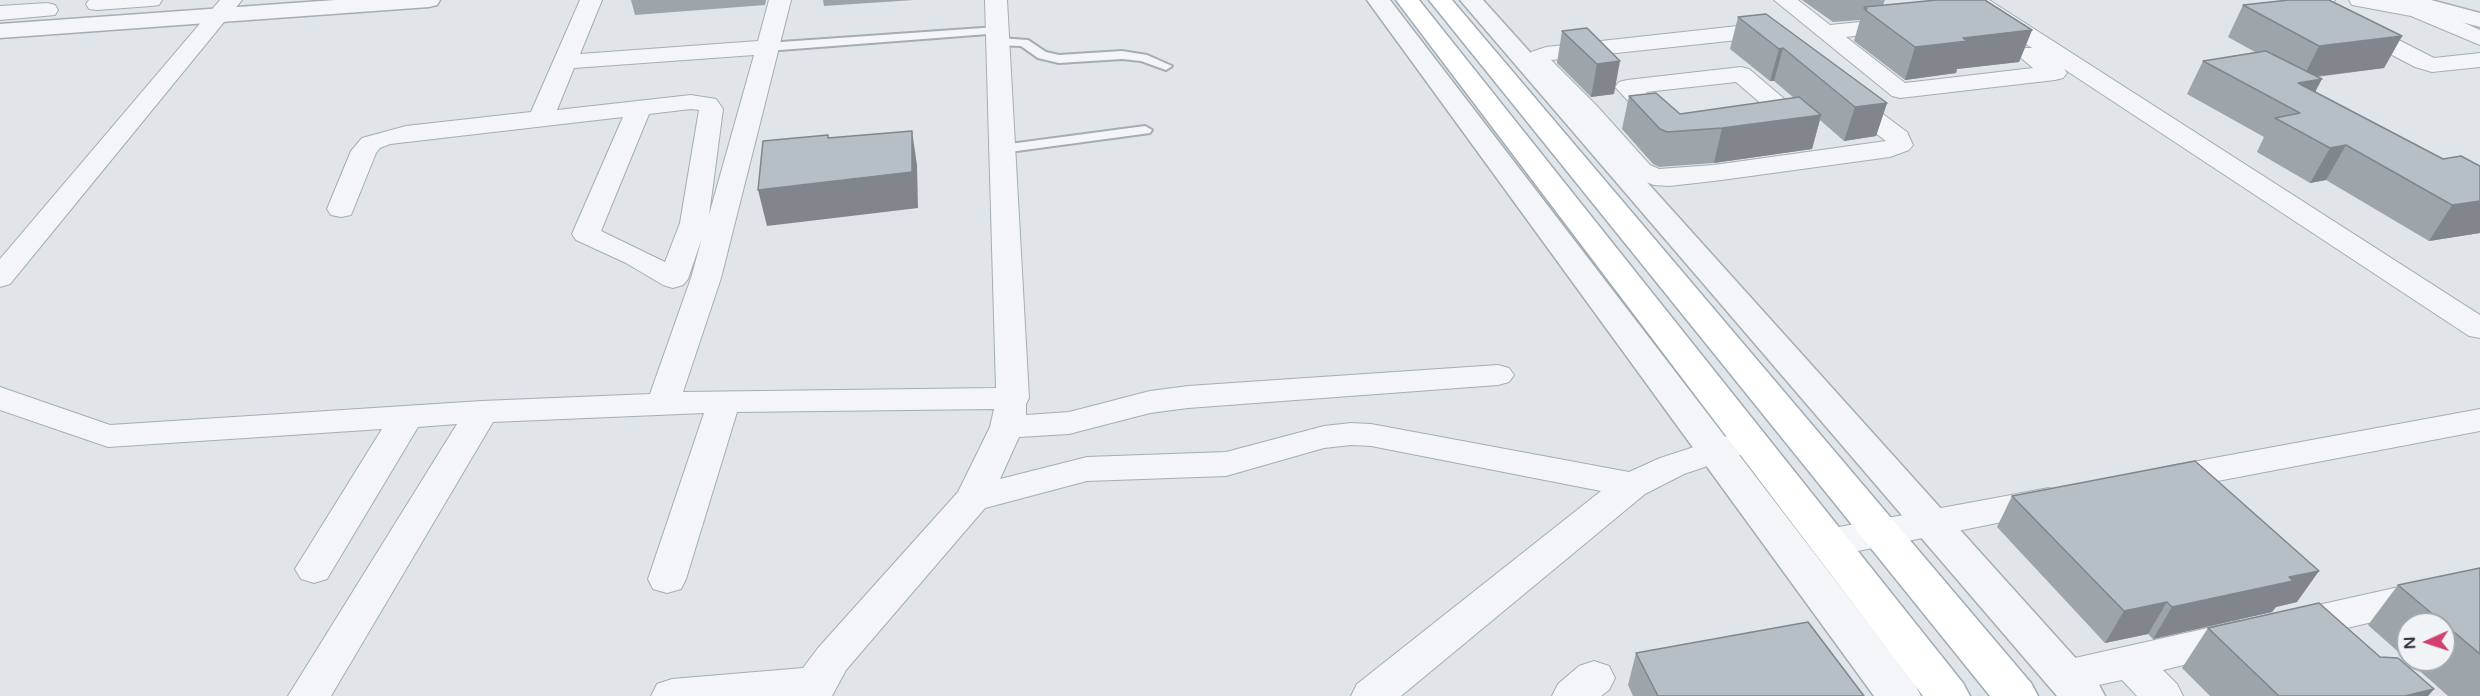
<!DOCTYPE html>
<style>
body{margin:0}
#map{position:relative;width:2480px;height:696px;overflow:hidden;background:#e0e5e9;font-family:"Varela Round",sans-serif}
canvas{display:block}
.north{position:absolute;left:2396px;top:612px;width:60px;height:60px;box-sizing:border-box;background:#f0f4f7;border:2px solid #a0a8ae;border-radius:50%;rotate:267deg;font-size:16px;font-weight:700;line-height:24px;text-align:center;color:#283541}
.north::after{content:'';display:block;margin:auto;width:21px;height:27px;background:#d2416e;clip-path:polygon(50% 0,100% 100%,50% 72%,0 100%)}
</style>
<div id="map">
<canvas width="2480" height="696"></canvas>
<div class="north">N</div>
</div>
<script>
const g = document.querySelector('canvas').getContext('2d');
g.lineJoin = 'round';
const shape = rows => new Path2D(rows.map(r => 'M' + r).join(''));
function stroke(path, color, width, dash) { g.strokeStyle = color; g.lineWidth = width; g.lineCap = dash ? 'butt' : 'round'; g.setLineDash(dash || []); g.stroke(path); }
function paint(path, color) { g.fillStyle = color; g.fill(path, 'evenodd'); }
const service = shape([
 [997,27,1001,29,1001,33,767,51,761,47,767,43,997,27],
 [998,38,1028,40,1046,52,1059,55,1122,51,1147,55,1172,66,1166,70,1141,61,1122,59,1059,63,1038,58,1021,46,994,45,994,39,998,38],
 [1145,126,1152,130,1150,133,1002,153,995,149,1002,145,1145,126]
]);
const minor = shape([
 [89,0,162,0,159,5,151,6,97,10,89,9,86,4,89,0],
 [220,0,242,0,10,284,0,287,0,259,220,0],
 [580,0,602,0,580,54,758,41,769,0,791,0,721,278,683,392,996,388,985,0,1007,0,1029,398,1026,404,1026,415,1069,412,1150,391,1188,386,1498,365,1509,368,1514,375,1509,382,1498,385,1188,408,1150,413,1069,434,1019,437,1000,479,1087,457,1226,452,1324,426,1351,423,1371,424,1629,472,1660,458,1740,432,1752,435,1757,443,1752,451,1684,474,1645,494,1401,696,1351,696,1357,684,1601,491,1371,446,1351,445,1324,448,1226,476,1087,481,985,508,846,670,832,696,651,696,657,684,672,679,803,668,818,648,958,492,990,427,994,409,737,412,686,579,681,589,667,593,653,589,648,579,704,413,493,422,331,696,288,696,457,424,418,427,327,579,314,583,301,579,295,569,382,429,108,447,0,410,0,387,110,425,482,401,650,394,691,278,702,238,688,279,683,285,673,288,663,285,626,263,576,240,572,234,623,117,390,144,380,148,376,153,351,215,341,217,331,215,327,209,351,151,362,138,406,126,531,112,580,0],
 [754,55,709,215,723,109,716,99,691,95,557,110,574,68,754,55],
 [691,109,699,110,680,223,665,262,601,231,649,114,691,109],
 [1774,0,1798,0,1830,25,1900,18,1908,20,1911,25,1908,30,1846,37,1905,83,2033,68,2015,53,2018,48,2032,48,1966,5,1963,0,1989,0,2480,315,2480,338,2469,336,2064,69,2067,73,2063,78,2055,80,1900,98,1892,96,1774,0],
 [2306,0,2335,0,2330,5,2434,58,2480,53,2480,67,2432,72,2415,67,2310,12,2304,2,2306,0],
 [2349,0,2397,0,2425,5,2480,30,2480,45,2411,16,2352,5,2349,0],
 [47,3,55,5,58,10,55,15,0,20,0,6,47,3],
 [1738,26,1755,27,1775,34,1907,132,1913,145,1909,150,1890,157,1714,181,1669,186,1654,185,1632,177,1527,61,1531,52,1546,47,1738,26],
 [1738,40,1759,44,1886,141,1714,165,1659,169,1650,165,1597,106,1551,60,1738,40],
 [1741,67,1749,69,1801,113,1804,118,1801,123,1672,141,1663,138,1615,87,1619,82,1627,80,1741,67],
 [1736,82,1772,113,1678,125,1646,92,1736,82],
 [2480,409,2480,431,2165,491,2153,488,2147,479,2153,470,2165,467,2480,409],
 [2049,488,2062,492,2067,501,2062,510,1828,557,1815,553,1809,543,1815,533,1828,529,2049,488],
 [2480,569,2480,597,2291,641,2277,637,2271,626,2277,615,2291,611,2480,569],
 [2239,621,2253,626,2259,637,2253,648,2163,670,2177,684,2183,696,2137,696,2122,680,2066,692,2051,688,2045,676,2051,664,2066,660,2239,621],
 [1594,661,1609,666,1615,678,1609,690,1601,696,1552,696,1558,684,1579,666,1594,661]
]);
const tertiary = shape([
 [335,0,440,0,437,5,429,7,0,38,0,24,335,0],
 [1367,0,1390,0,1914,683,1921,696,1874,696,1367,0],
 [1460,0,1483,0,2098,683,2105,696,2057,696,1460,0],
 [2394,0,2431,0,2480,13,2480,27,2397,5,2394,0]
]);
const primary = shape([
 [1396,0,1419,0,1963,683,1970,696,1923,696,1396,0],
 [1429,0,1452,0,2031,683,2038,696,1990,696,1429,0]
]);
stroke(service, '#a5adb3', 4);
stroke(minor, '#a5adb3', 2);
stroke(tertiary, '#a5adb3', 3);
stroke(primary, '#9facb6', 3);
paint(service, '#f3f5f8');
paint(minor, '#f3f5f8');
paint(tertiary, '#f3f5f8');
paint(primary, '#fff');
paint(shape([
 [631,0,766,0,765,5,635,15],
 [823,0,914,0,824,6],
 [1802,0,1885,0,1883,5,2032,30,2019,62,1957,69,1956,73,1905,80,1854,41,1860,20,1833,22],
 [2243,5,2402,36,2384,68,2317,77,2315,92,2443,159,2480,166,2480,233,2429,241,2326,180,2310,183,2257,152,2264,137,2187,94,2203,61,2255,52,2228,37],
 [1738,17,1887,103,1876,136,1844,141,1820,120,1812,149,1714,163,1659,167,1653,164,1622,129,1629,96,1680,114,1794,98,1774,81,1770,81,1730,49],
 [1587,28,1614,94,1591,97,1557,63,1562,31],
 [2012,496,2297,602,2276,607,2272,612,2153,639,2148,634,2105,643,1997,527],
 [2480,568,2480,696,2448,696,2368,625,2398,585],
 [2408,624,2444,624,2444,660,2408,660],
 [2208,628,2380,657,2434,689,2428,696,2210,696,2182,668],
 [1636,653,1864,696,1633,696,1628,685]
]), '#9da4aa');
paint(shape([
 [2032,30,2019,62,1957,69,1956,73,1905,80,1915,47,1963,38],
 [2402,36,2384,68,2303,78,2319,46],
 [1783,48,1774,81,1770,81,1779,49],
 [1620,61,1614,94,1591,97,1597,64],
 [2322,79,2304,113,2298,83],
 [1887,103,1876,136,1844,141,1855,107],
 [1821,115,1812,149,1714,163,1722,128],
 [912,131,917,165,918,208,767,226,758,190],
 [2346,145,2326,180,2310,183,2330,148],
 [2480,201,2480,233,2429,241,2452,205],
 [2319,571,2297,602,2276,607,2272,612,2153,639,2172,607,2289,577],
 [2167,602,2148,634,2105,643,2124,611],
 [2434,689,2428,696,2405,696]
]), '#80868b');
const building = shape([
 [1937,0,1985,0,2032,30,1963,38,1968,41,1915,47,1864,9,1867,9,1864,7,1937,0],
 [2289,0,2329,0,2402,36,2319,46,2243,5,2289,0],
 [1766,14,1887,103,1855,107,1783,48,1779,49,1738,17,1766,14],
 [1587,28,1620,61,1597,64,1562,31,1587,28],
 [2266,51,2322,79,2298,83,2443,159,2461,156,2480,166,2480,201,2452,205,2346,145,2330,148,2275,118,2300,113,2203,61,2266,51],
 [1656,93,1680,114,1799,97,1821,115,1722,128,1667,132,1660,129,1629,96,1656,93],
 [912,131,912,172,758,190,763,141,828,135,828,138,912,131],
 [2195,461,2319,571,2289,577,2293,581,2172,607,2167,602,2124,611,2012,496,2195,461],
 [2480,568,2480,654,2398,585,2480,568],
 [2319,603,2380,657,2398,658,2434,689,2405,696,2279,696,2208,628,2319,603],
 [1808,622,1864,696,1658,696,1636,653,1808,622]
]);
paint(building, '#b7bfc6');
stroke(building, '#80868b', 1.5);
</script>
